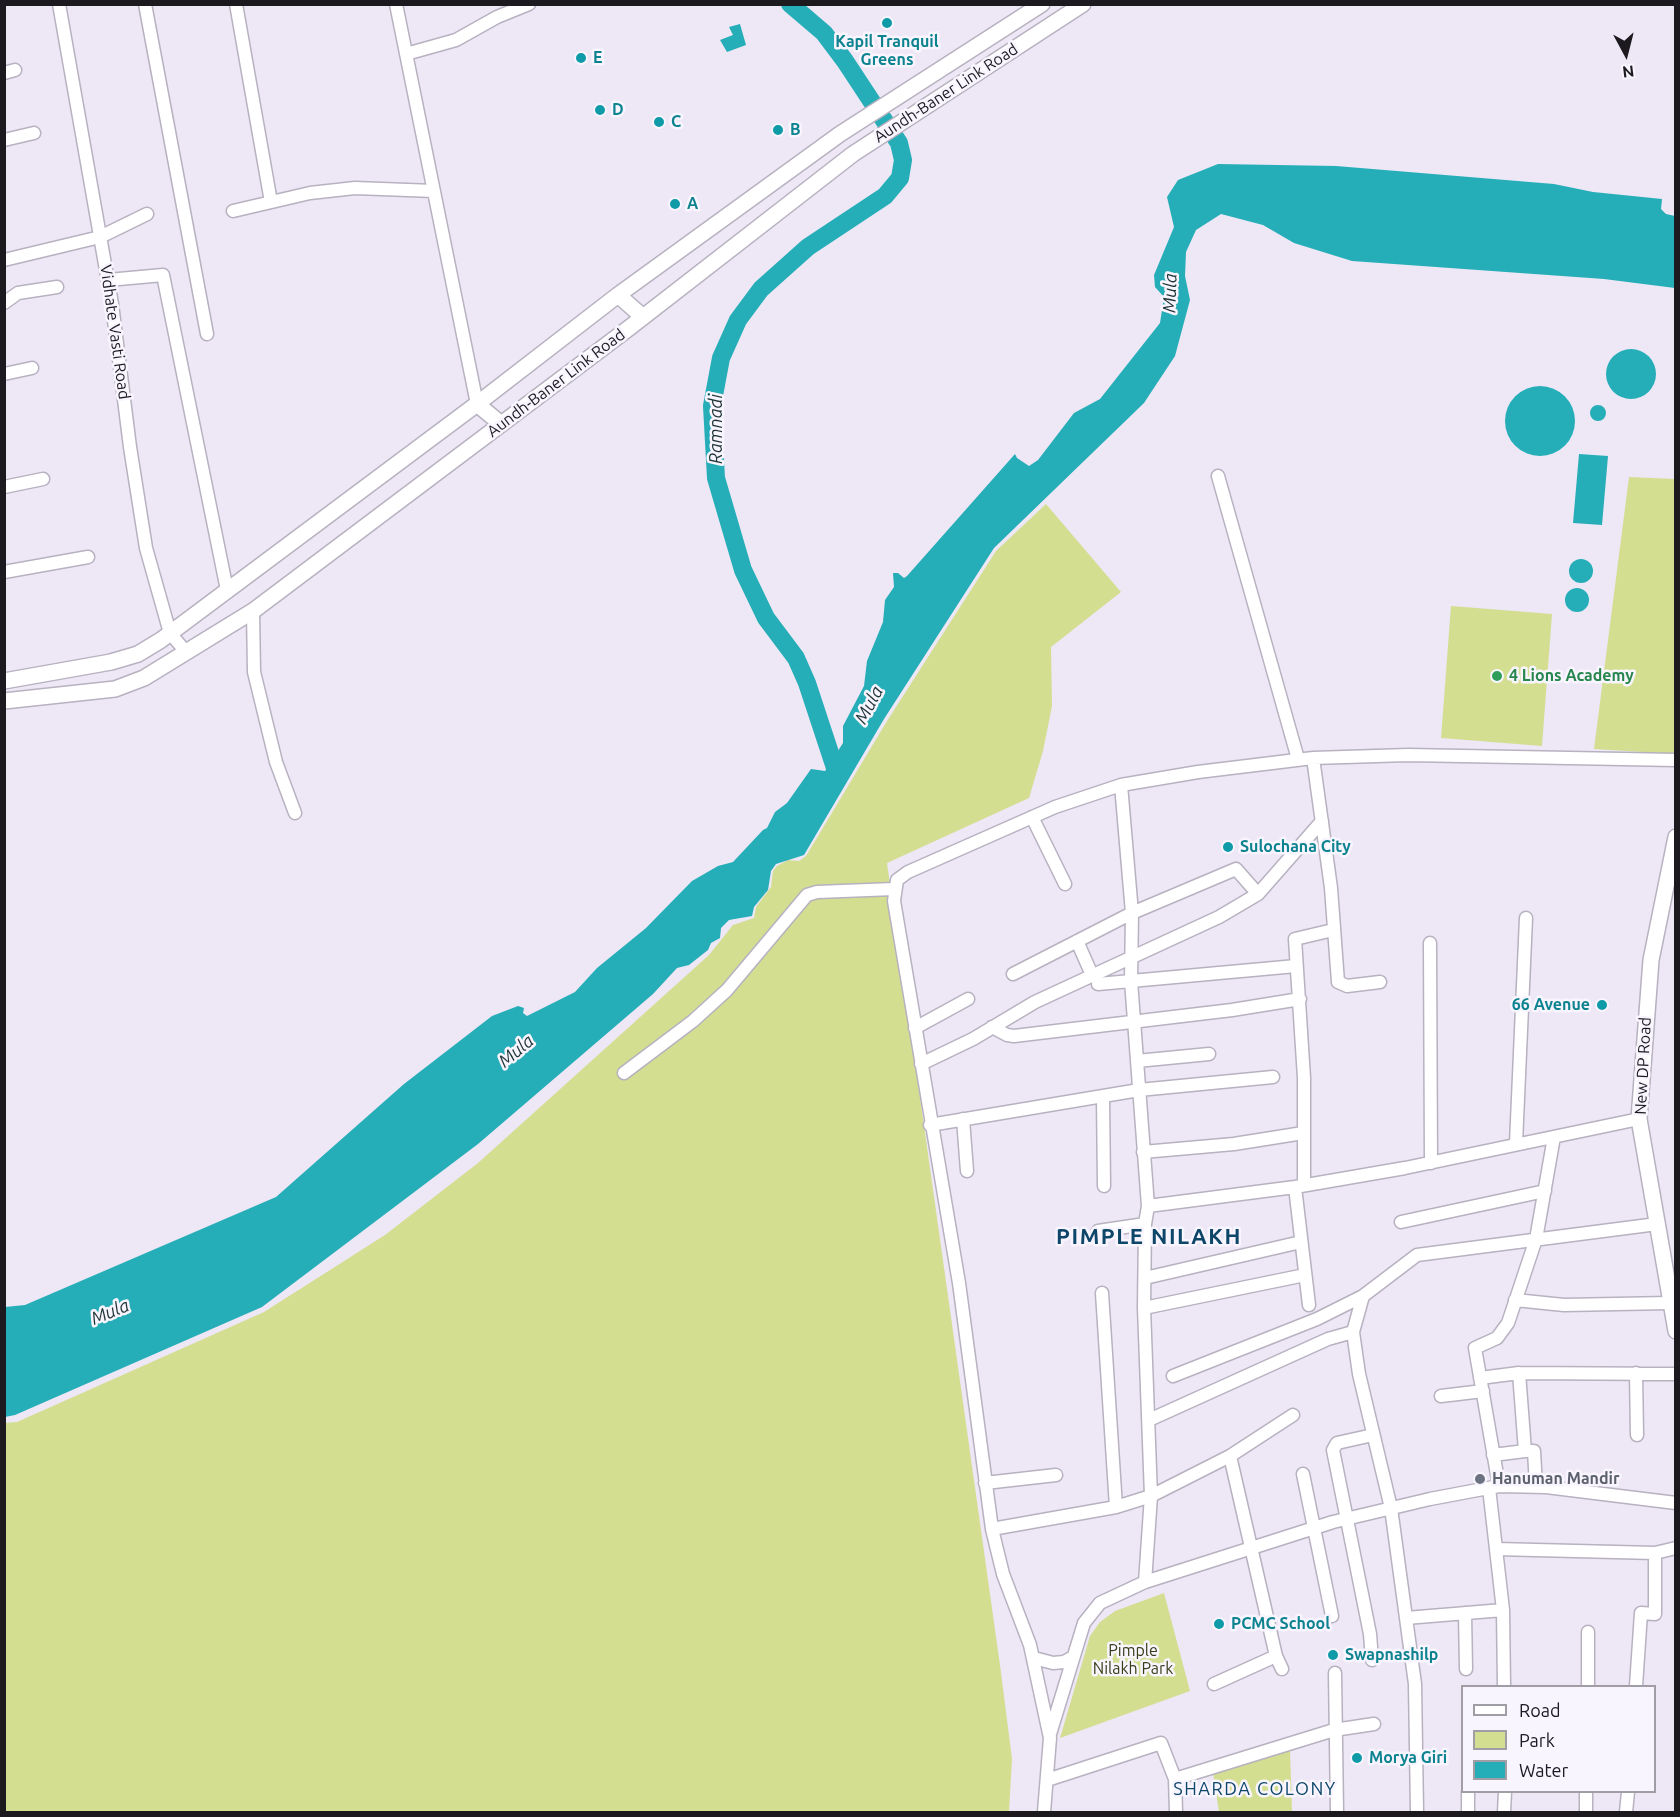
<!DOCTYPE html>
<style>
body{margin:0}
#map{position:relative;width:1680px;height:1817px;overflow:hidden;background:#ede7f6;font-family:Ubuntu,sans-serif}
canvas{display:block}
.frame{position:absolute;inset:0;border:6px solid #1c1a1f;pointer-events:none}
.legend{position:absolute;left:1461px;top:1685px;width:195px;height:108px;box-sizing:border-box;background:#f9f5ff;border:2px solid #a19da5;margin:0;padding:8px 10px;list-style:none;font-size:18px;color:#1c1a1f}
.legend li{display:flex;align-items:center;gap:12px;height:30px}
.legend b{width:30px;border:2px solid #a19da5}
.north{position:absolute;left:1596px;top:24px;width:60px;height:60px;-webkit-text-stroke:4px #f9f5ff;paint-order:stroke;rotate:173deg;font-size:16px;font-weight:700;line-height:24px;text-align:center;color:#1c1a1f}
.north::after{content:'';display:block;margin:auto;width:21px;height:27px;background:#1c1a1f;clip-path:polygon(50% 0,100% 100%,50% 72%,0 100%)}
</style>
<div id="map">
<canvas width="1680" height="1817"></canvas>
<div class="frame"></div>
<ul class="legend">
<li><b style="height:8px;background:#fff"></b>Road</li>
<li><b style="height:16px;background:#d3de91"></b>Park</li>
<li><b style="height:16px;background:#25aeb7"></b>Water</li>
</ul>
<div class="north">N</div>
</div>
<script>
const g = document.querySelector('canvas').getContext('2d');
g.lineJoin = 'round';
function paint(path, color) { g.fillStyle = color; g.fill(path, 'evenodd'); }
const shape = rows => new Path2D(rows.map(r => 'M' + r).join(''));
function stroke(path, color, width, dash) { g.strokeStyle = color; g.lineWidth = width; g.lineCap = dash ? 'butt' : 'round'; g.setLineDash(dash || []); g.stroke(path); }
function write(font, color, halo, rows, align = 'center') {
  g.font = font + ' Ubuntu,sans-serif'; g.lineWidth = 5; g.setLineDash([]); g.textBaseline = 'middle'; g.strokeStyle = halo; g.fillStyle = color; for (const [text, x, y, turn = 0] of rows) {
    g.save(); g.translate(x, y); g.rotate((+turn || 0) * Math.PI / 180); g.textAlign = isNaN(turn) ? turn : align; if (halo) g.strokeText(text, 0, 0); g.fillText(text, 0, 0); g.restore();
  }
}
paint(shape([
 [1629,477,1675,479,1675,754,1594,749],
 [1046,504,1121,592,1051,647,1052,706,1043,751,1029,798,887,863,1000,1665,1012,1759,1009,1812,5,1812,4,1423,17,1422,264,1312,385,1235,478,1163,709,955,733,925,754,918,756,907,771,887,773,871,777,866,788,860,799,861,806,856,887,721,996,551],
 [1451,606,1552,614,1542,746,1441,738],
 [1164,1593,1190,1691,1060,1738,1090,1636,1100,1622,1115,1611],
 [1290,1750,1292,1812,1219,1812,1213,1773]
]), '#d3de91');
paint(shape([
 [740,24,746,45,727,52,720,40,733,35,729,27],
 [1218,164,1336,166,1554,184,1593,192,1662,199,1661,209,1666,214,1675,216,1675,288,1604,279,1352,261,1294,243,1263,225,1221,214,1196,230,1186,252,1185,276,1190,300,1175,356,1144,403,994,548,884,719,804,855,776,864,771,871,768,890,754,907,752,916,729,920,721,928,720,938,711,943,708,950,689,965,677,968,653,994,478,1144,262,1307,15,1415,5,1417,5,1307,25,1305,276,1197,404,1084,492,1016,518,1006,524,1008,523,1013,527,1016,575,992,597,968,646,928,692,881,718,866,733,862,763,830,767,828,775,812,787,803,811,769,825,771,843,743,843,726,864,686,867,661,883,622,885,600,894,587,893,573,898,573,904,578,907,576,1015,454,1017,458,1029,466,1038,460,1074,413,1100,399,1160,323,1164,297,1155,287,1154,275,1174,227,1167,197,1178,180],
 '1606 374a25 25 0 1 1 50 0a25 25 0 1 1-50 0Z',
 '1505 421a35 35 0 1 1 70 0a35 35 0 1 1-70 0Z',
 '1590 413a8 8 0 1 1 16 0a8 8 0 1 1-16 0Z',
 [1579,454,1608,456,1602,525,1573,523],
 '1569 571a12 12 0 1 1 24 0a12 12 0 1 1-24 0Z',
 '1565 600a12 12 0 1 1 24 0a12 12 0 1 1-24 0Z'
]), '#25aeb7');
stroke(shape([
 [790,4,824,33,845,61,899,143,903,160,900,178,885,196,808,247,761,289,738,320,721,358,712,406,716,478,743,570,766,618,796,658,807,683,835,768]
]), '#25aeb7', 18);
const minor = shape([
 [59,4,112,304,130,447,146,548,170,633,186,652],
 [145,4,207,334],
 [236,4,271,202],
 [396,4,477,404],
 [406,54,456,40,497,17,529,4],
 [4,73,15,70],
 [4,140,34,133],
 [233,211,310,193,355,188,434,191],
 [4,260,100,237,147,214],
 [108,280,163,275,227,590],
 [4,303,18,293,57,287],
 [4,374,32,368],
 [1218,476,1298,759],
 [4,487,43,479],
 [4,572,88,557],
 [253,611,254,672,276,762,295,813],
 [1313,758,1331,888,1338,982,1347,986,1380,982],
 [1121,785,1132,913,1131,981,1148,1206,1145,1224,1144,1308,1151,1496,1145,1582],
 [1032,817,1065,884],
 [1077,941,1092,975],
 [1430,943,1431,1163],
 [1013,974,1132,913,1236,869,1258,894],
 [1098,984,1296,966],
 [992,1027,1007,1035,1014,1036,1232,1010,1300,999],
 [915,1028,968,999],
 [1137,1061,1209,1054],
 [921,1064,973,1039,1035,1002,1219,917,1258,894,1322,821],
 [624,1073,693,1021,727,990,807,895,817,892,894,889],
 [1103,1098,1104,1186],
 [963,1119,967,1171],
 [930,1125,1139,1090,1273,1077],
 [1516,1143,1526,918],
 [1143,1152,1234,1144,1303,1133],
 [1304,1185,1304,1078,1295,939,1333,930],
 [1295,1187,1309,1305],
 [1148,1206,1295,1187,1405,1168,1639,1119],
 [1401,1222,1545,1191],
 [1098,1231,1145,1224],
 [1145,1278,1301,1242],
 [1102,1293,1116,1507],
 [1515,1300,1564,1305,1669,1303],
 [1144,1308,1305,1275],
 [1636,1373,1637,1435],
 [1173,1376,1317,1319,1363,1296],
 [1480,1378,1519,1373,1676,1374],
 [1441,1396,1483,1391],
 [1149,1420,1328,1339,1353,1332],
 [1525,1451,1534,1451,1536,1486],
 [1493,1455,1525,1451,1519,1373],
 [1230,1456,1276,1656],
 [1303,1474,1332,1616],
 [985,1483,1056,1475],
 [1499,1486,1475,1348,1497,1338,1508,1323,1536,1239,1554,1137],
 [1489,1488,1503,1610,1504,1686],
 [992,1529,1116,1507,1151,1496,1230,1456,1293,1415],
 [1496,1549,1655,1553,1676,1548],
 [1465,1613,1466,1669],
 [1406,1618,1503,1610],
 [1034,1658,1053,1663,1064,1662,1073,1657],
 [1372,1660,1370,1634,1333,1450,1337,1443,1373,1435],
 [1335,1673,1337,1812],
 [1214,1684,1276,1656,1282,1669],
 [1588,1686,1588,1632],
 [1636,1686,1641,1613,1655,1614,1655,1553],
 [1050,1734,1084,1623,1100,1603,1145,1582,1333,1522,1430,1499,1499,1486,1546,1487,1676,1503],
 [1175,1779,1334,1730,1374,1724],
 [1047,1780,1161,1743,1175,1779,1176,1812],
 [1468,1792,1468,1812],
 [1044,1812,1050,1738,1030,1645,1003,1574,992,1529,959,1283,894,901,897,880,908,872,1055,807,1121,785,1198,772,1313,758,1408,755,1676,760],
 [1417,1812,1415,1684,1391,1508,1359,1374,1353,1332,1363,1296,1417,1255,1657,1224],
 [1504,1812,1505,1792],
 [1586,1812,1586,1792],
 [1626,1812,1628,1792]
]);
const major = shape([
 [618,295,643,317],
 [477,404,501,424],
 [4,681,111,662,138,654,161,640,477,404,618,295,840,134,1042,4],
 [4,701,115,689,144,678,253,611,629,328,853,154,1083,4],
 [1676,837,1651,960,1639,1119,1676,1331]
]);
stroke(minor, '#b7b1c0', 15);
stroke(major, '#b7b1c0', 18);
stroke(minor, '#fff', 12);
stroke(major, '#fff', 15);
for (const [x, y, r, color] of [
 [887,23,6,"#0f9aa8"],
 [581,58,6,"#0f9aa8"],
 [600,110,6,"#0f9aa8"],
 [659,122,6,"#0f9aa8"],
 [778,130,6,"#0f9aa8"],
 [675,204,6,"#0f9aa8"],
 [1497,676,6,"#2e9e5b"],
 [1228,847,6,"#0f9aa8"],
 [1602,1005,6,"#0f9aa8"],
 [1480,1479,6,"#6b7280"],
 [1219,1624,6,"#0f9aa8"],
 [1333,1655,6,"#0f9aa8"],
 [1357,1758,6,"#0f9aa8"]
]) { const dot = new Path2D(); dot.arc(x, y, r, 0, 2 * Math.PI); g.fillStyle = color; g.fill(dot); stroke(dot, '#f9f5ff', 2); }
write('bold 16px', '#0d838f', '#f9f5ff', [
 ["Kapil Tranquil",887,42,"center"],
 ["Greens",887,60,"center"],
 ["E",593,58],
 ["D",612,110],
 ["C",671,122],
 ["B",790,130],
 ["A",687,204],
 ["Sulochana City",1240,847],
 ["66 Avenue",1590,1005,"right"],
 ["PCMC School",1231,1624],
 ["Swapnashilp",1345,1655],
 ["Morya Giri",1369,1758]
], 'left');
write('16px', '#1c1a1f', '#f9f5ff', [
 ["Aundh-Baner Link Road",946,93,-33],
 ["Vidhate Vasti Road",115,332,82],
 ["Aundh-Baner Link Road",556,383,-37],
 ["New DP Road",1643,1066,-87]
]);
write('bold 16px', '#27864d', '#f9f5ff', [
 ["4 Lions Academy",1509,676]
], 'left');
write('bold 16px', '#5b616d', '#f9f5ff', [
 ["Hanuman Mandir",1492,1479]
], 'left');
write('16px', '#393d19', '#f9f5ff', [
 ["Pimple",1133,1651],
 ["Nilakh Park",1133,1669]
]);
write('italic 18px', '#1e3436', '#f9f5ff', [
 ["Mula",1170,293,-88],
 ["Ramnadi",716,429,-90],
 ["Mula",869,705,-62],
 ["Mula",516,1051,-40],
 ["Mula",110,1312,-22]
]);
g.letterSpacing = '1.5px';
write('18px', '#0d4668', '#f9f5ff', [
 ["SHARDA COLONY",1255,1789]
]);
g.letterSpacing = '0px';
g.letterSpacing = '1.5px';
write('bold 22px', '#0d4668', '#f9f5ff', [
 ["PIMPLE NILAKH",1149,1237]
]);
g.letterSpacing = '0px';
</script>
